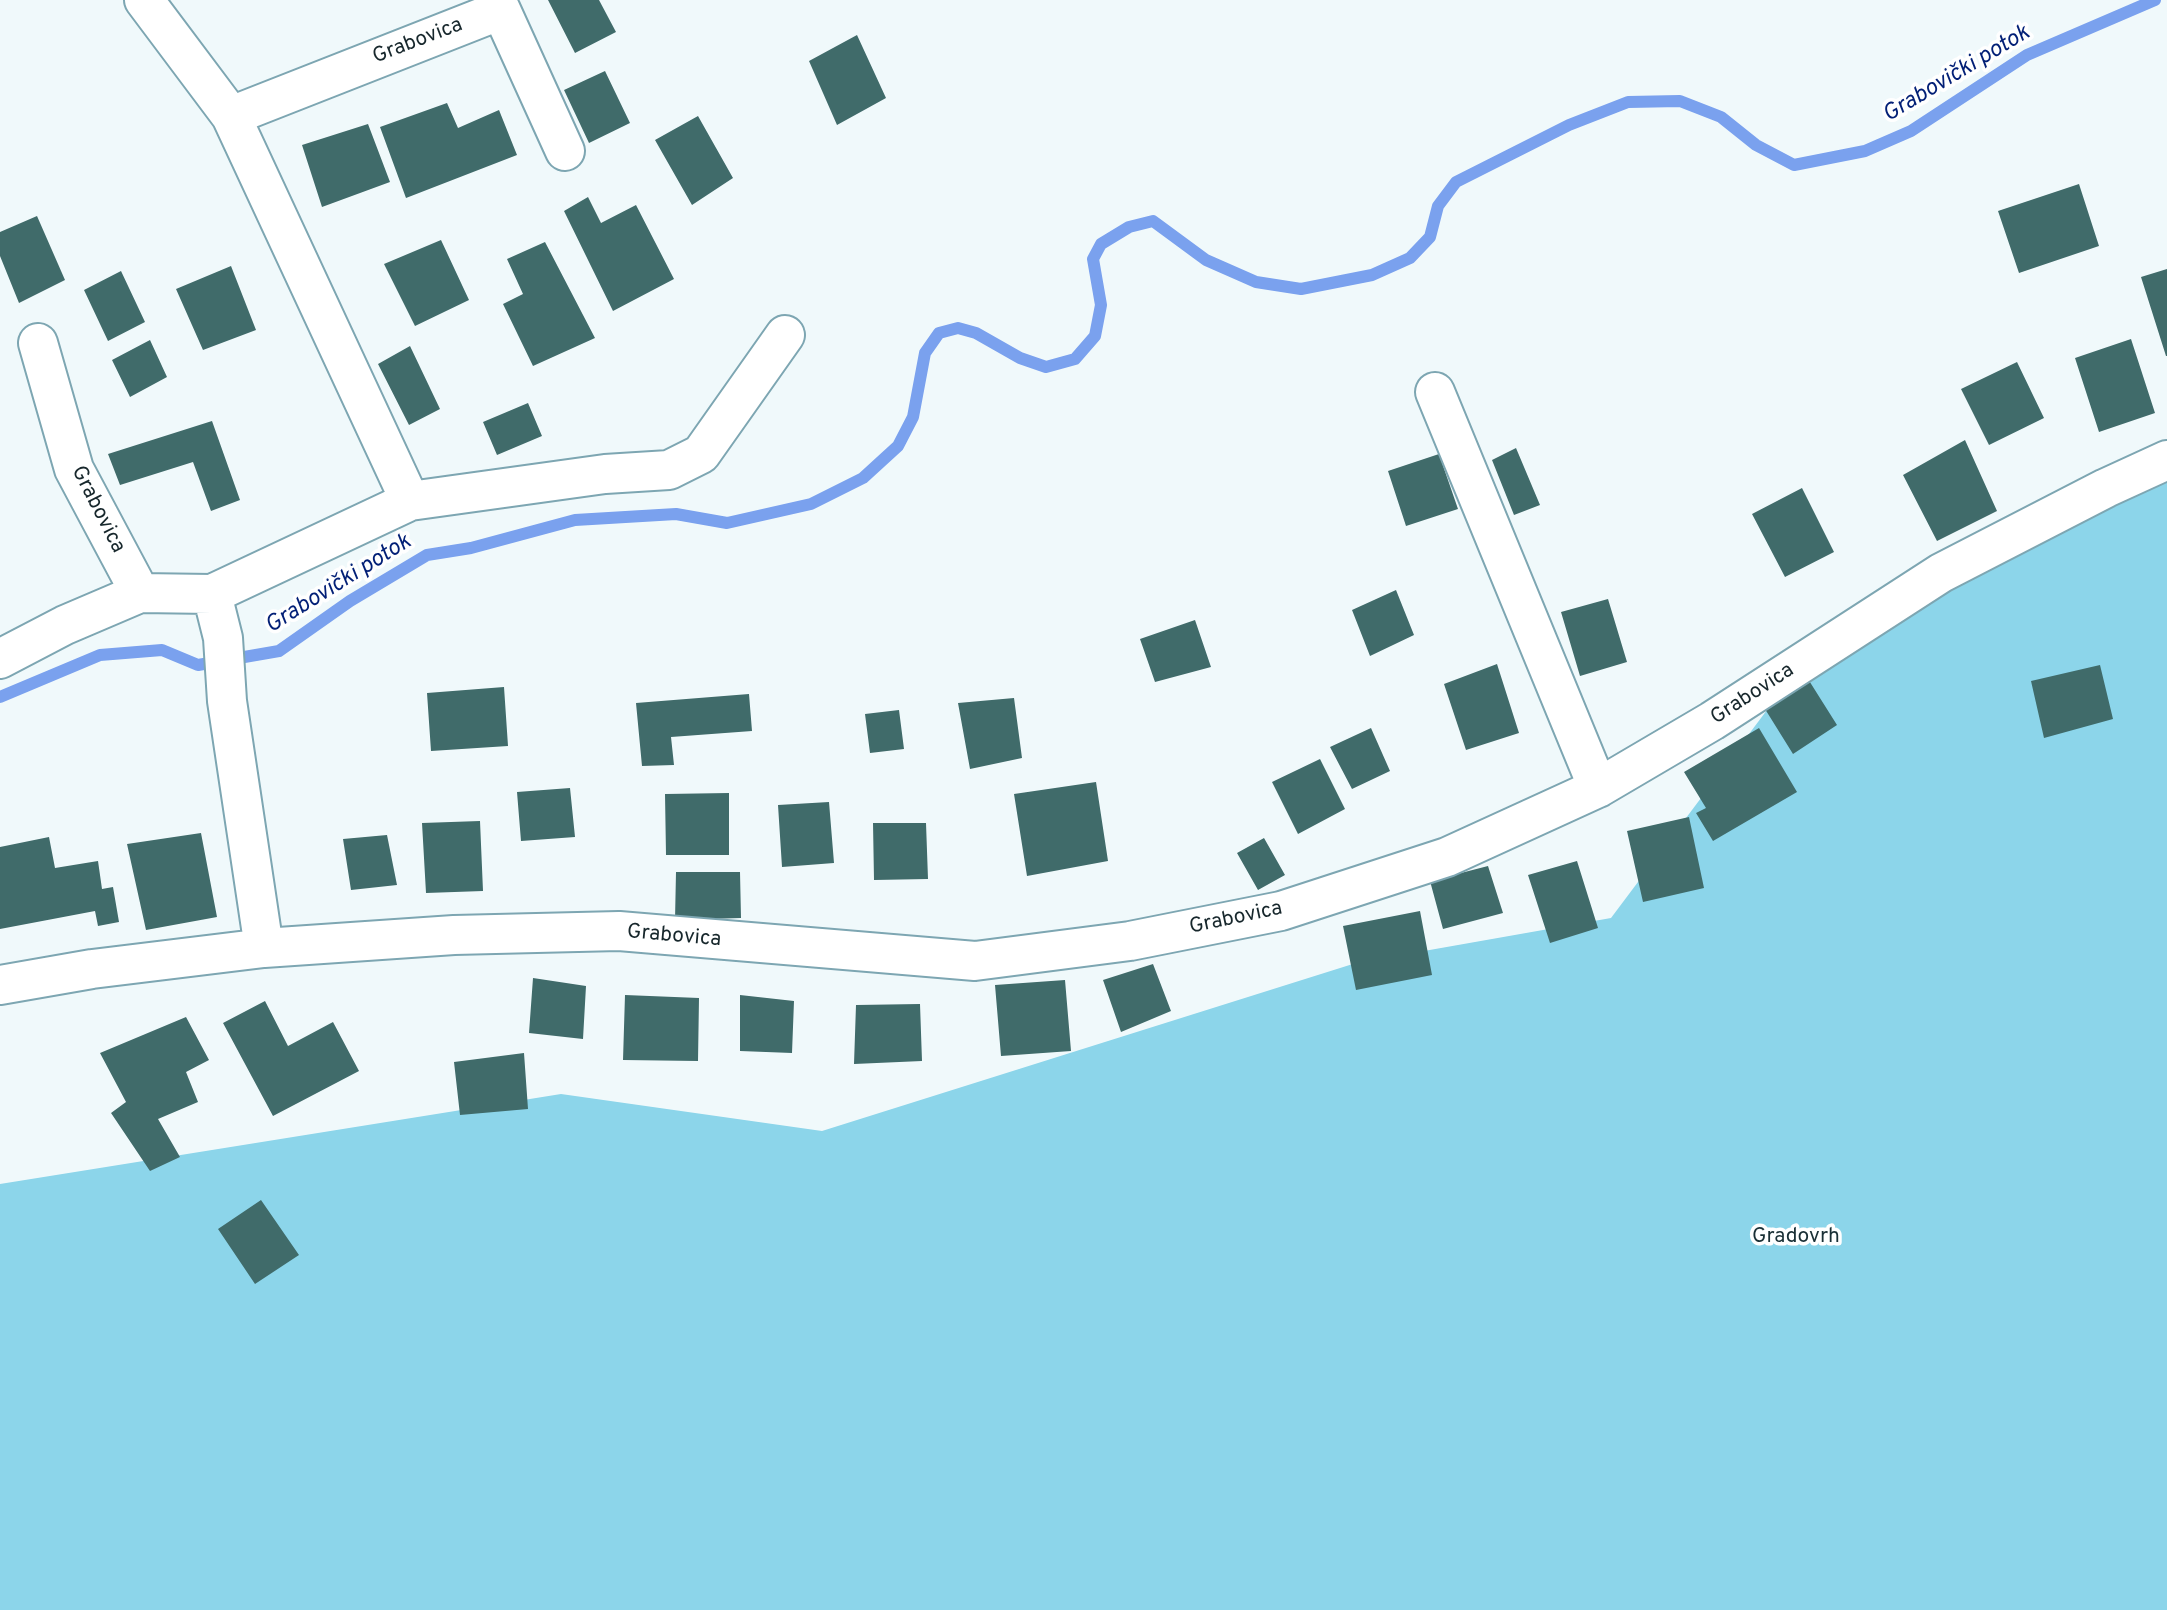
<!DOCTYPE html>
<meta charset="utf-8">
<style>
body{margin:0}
canvas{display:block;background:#f0f9fb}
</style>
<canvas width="2167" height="1610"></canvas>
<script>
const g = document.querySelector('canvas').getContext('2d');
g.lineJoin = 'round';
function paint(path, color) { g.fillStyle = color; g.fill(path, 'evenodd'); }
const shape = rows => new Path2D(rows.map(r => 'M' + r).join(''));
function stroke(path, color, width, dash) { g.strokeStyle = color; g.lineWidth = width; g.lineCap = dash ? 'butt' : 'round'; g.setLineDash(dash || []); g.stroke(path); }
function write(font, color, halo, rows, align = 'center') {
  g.font = font + ' Overpass,sans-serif'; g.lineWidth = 7; g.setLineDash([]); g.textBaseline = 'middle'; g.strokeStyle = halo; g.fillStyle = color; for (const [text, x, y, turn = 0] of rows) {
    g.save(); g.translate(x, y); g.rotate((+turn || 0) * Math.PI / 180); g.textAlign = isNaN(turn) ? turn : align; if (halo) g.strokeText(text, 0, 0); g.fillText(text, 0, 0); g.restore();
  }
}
paint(shape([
 [2167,463,2167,1610,0,1610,0,1184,561,1094,822,1131,1356,963,1611,918,1815,646]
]), '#8cd5ea');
stroke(shape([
 [0,697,100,655,162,650,198,665,279,651,350,601,427,555,471,548,575,520,676,514,727,523,811,504,863,478,898,446,913,417,925,353,939,333,958,328,976,333,1020,358,1046,367,1075,359,1095,336,1101,305,1093,259,1101,244,1129,227,1153,221,1206,260,1256,282,1301,289,1372,275,1410,258,1430,237,1438,206,1456,182,1569,125,1628,102,1680,101,1721,117,1756,145,1794,165,1865,151,1911,131,2027,55,2155,0]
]), '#7aa1ee', 12);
paint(shape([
 [548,0,599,0,616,32,575,53],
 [857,35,886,98,837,125,809,61],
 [605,71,630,123,589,143,564,90],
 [447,103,458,128,499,110,517,155,406,198,380,127],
 [698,116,733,178,692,205,655,140],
 [368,124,390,182,322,207,302,145],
 [2079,184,2099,246,2019,273,1998,211],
 [588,197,601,223,636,205,674,279,613,311,564,211],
 [37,216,65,280,19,303,0,256,0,232],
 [441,240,469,300,415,326,384,264],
 [545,242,595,338,533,366,503,304,523,294,507,259],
 [231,266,256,330,203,350,176,289],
 [2167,269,2167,356,2166,356,2141,277],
 [121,271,145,322,108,341,84,290],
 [2131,339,2155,413,2099,432,2075,358],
 [150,340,167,377,130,397,112,360],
 [410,346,440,409,409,425,378,364],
 [2017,362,2044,418,1989,445,1961,389],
 [528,403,542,436,497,455,483,422],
 [212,421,240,500,211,511,193,462,120,485,108,454],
 [1965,440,1997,511,1937,541,1903,475],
 [1516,448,1540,505,1514,515,1492,460],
 [1439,454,1458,509,1406,526,1388,471],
 [1802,488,1834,552,1785,577,1752,514],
 [1396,590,1414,635,1370,656,1352,610],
 [1608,599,1627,662,1580,676,1561,612],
 [1195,620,1211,667,1155,682,1140,639],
 [1497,664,1519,733,1466,750,1444,684],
 [2100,665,2113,719,2044,738,2031,681],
 [1808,679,1837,725,1793,754,1765,709],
 [504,687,508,746,431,751,427,693],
 [749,694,752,731,671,737,674,765,642,766,636,703],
 [1014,698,1022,758,970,769,958,703],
 [899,710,904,749,870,753,865,714],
 [1371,728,1390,771,1352,789,1330,747],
 [1759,728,1797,792,1713,841,1696,813,1706,808,1684,772],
 [1320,759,1345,809,1298,834,1272,782],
 [1096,782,1108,861,1027,876,1014,794],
 [570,788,575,837,521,841,517,792],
 [729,793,729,855,666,855,665,794],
 [829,802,834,863,782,867,778,805],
 [1689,817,1704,888,1643,902,1627,831],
 [480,821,483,891,426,893,422,823],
 [873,823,926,823,928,879,874,880],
 [201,833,217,917,146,930,127,844],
 [387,835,397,885,351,890,343,839],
 [49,837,55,868,98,861,102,889,113,887,119,922,98,926,95,911,0,929,0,847],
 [1264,838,1285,875,1258,890,1237,853],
 [1577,861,1598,928,1550,943,1528,875],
 [1488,866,1503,913,1443,929,1430,881],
 [676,872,740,872,741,918,675,920],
 [1420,911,1432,975,1356,990,1343,926],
 [1153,964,1171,1011,1121,1032,1103,980],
 [533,978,586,986,583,1039,529,1033],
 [1065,980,1071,1051,1001,1056,995,985],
 [625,995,699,998,698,1061,623,1060],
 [740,995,794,1001,792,1053,740,1051],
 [265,1001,288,1046,333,1022,359,1071,273,1116,223,1023],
 [920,1004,922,1061,854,1064,856,1005],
 [186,1017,209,1060,186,1072,198,1102,158,1119,180,1157,150,1171,111,1113,126,1102,100,1053],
 [524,1053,528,1109,460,1115,454,1062],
 [261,1200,299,1255,255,1284,218,1229]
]), '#406b6a');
const minor = shape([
 [144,0,231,116,410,501],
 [231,116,501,10,565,151],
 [38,343,74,469,140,593,212,594],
 [1435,392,1598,788],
 [0,659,65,625,140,593],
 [264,948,227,701,223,638,212,594,410,501,605,474,669,470,701,454,785,335],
 [0,985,92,969,264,948,454,935,619,931,975,961,1130,941,1281,911,1447,857,1598,788,1712,721,1941,573,2106,488,2167,460]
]);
stroke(minor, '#7da6b2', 42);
stroke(minor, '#fff', 38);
write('21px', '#17272c', '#fff', [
 ["Grabovica",418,42,-21],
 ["Grabovica",97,510,63],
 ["Grabovica",1753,695,-33],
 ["Grabovica",1236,919,-12],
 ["Grabovica",674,937,5]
]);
write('21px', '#1a3036', '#fff', [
 ["Gradovrh",1796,1238]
]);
write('italic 23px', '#021f76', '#fff', [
 ["Grabovički potok",1957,75,-31],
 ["Grabovički potok",339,585,-32]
]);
</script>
